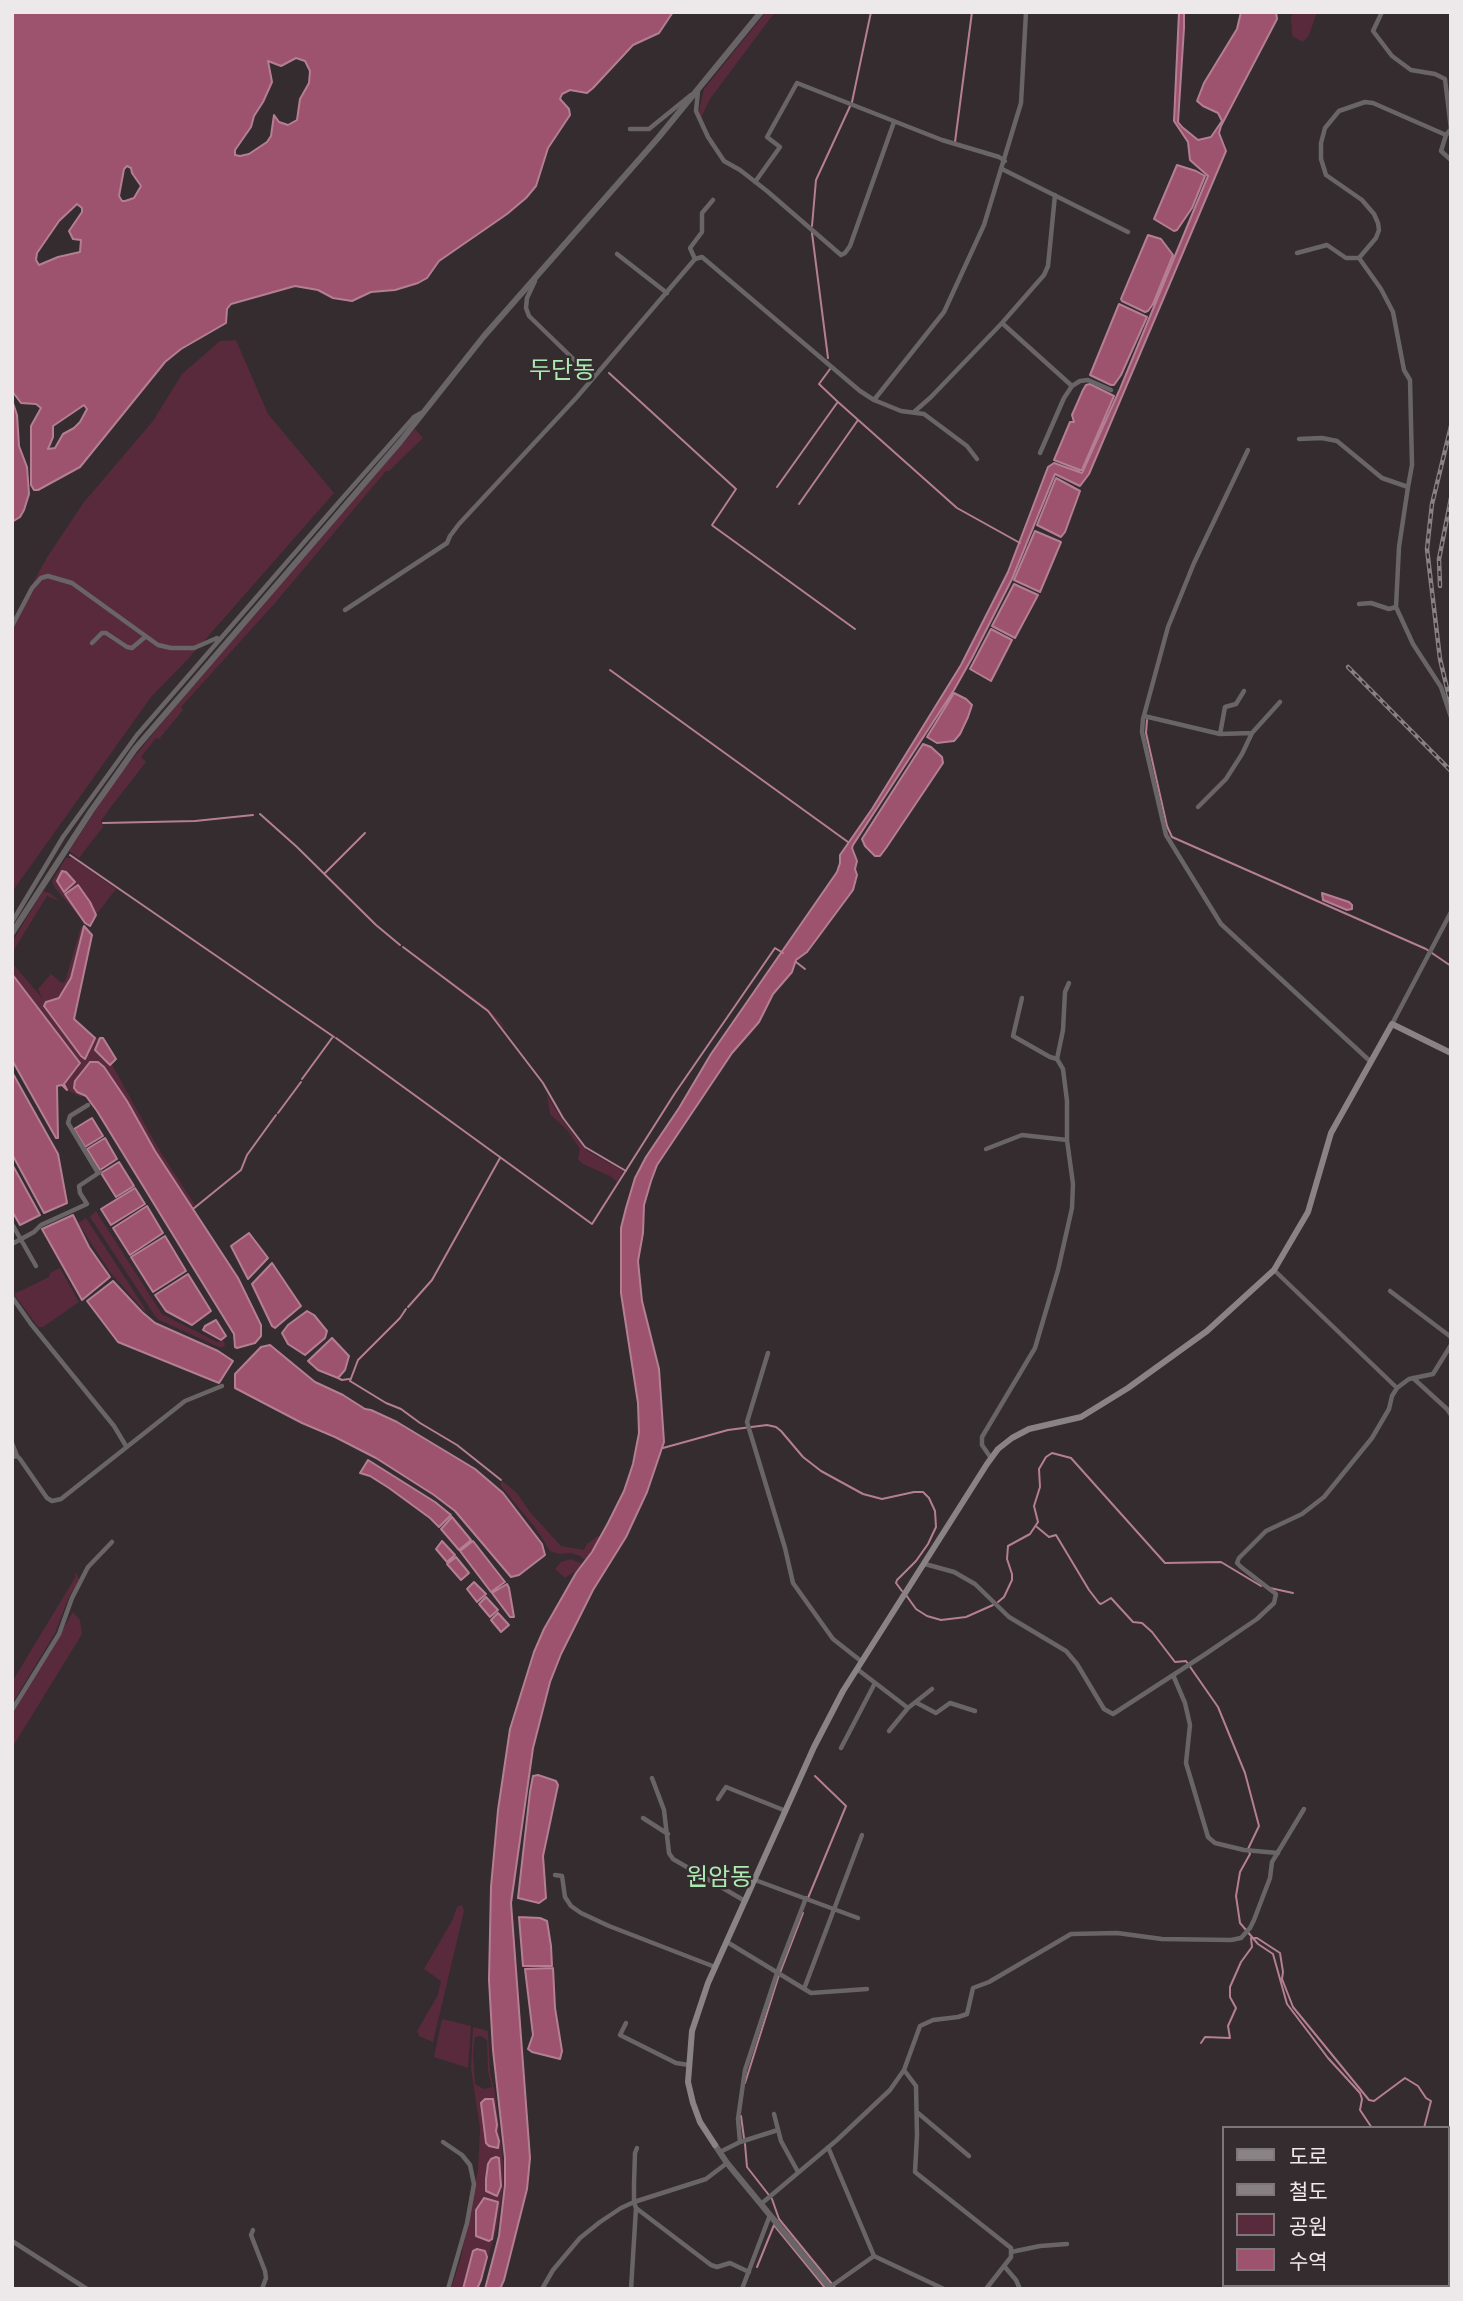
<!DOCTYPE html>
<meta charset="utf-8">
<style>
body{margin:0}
#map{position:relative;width:1463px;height:2301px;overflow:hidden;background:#342c2e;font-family:Lato,"Noto Sans KR",sans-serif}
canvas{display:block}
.frame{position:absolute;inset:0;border:14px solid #ede8e9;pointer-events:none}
.legend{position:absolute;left:1222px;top:2126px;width:228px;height:161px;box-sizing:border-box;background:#342c2e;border:2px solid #7e7779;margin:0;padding:9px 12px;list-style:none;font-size:21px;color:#ede8e9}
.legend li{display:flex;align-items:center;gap:14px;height:35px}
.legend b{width:35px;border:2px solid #7e7779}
</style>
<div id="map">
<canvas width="1463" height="2301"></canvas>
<div class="frame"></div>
<ul class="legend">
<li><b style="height:9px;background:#8a8385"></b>도로</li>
<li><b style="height:9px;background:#888183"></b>철도</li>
<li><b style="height:19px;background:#592a3c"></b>공원</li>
<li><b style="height:19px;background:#9d526e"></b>수역</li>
</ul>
</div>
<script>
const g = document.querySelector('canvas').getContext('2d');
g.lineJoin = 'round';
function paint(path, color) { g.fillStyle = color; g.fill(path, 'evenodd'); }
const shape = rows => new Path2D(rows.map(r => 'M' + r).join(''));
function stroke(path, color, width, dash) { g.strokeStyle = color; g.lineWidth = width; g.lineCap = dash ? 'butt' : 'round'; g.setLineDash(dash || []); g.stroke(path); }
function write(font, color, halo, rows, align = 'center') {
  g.font = font + ' Lato,"Noto Sans KR",sans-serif'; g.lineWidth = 5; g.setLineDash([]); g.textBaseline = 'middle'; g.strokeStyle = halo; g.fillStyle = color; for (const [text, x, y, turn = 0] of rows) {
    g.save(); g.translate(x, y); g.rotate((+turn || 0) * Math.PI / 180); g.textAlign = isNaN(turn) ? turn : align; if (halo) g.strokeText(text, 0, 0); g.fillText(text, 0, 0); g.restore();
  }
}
paint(shape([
 [766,12,775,12,710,99,701,118,699,110,704,89],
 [1294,12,1317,12,1309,35,1303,42,1292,36,1291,17],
 [236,340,268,414,334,493,189,658,151,697,12,892,12,621,46,559,84,502,153,421,182,374,220,341],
 [415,429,423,438,389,471,386,471,275,603,181,707,183,710,159,739,156,738,141,757,146,762,110,808,101,821,103,827,79,858,69,851,116,779,176,706],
 [66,858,72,858,116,889,96,915,90,902,78,885,65,894,85,923,55,888,52,881],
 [43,891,50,893,59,901,47,896,12,953,12,942],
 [84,926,72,978,59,999,44,1006,83,1058,87,1056,95,1038,100,1038,95,1050,110,1064,111,1063,158,1148,195,1205,192,1207,155,1151,127,1101,104,1067,77,1092,81,1094,81,1097,67,1090,64,1084,79,1067,77,1058,12,974,12,963,43,999,38,989,51,974,62,983,65,982,81,927],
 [404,946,486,1007,501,1022,507,1031,484,1007],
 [547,1095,562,1120,586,1150,623,1171,617,1182,610,1176,583,1164,578,1159,580,1149,568,1131,550,1114],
 [96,1211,162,1314,217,1342,224,1341,225,1345,221,1348,159,1320,155,1316,90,1217],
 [86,1218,144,1307,146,1313,110,1272,78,1223],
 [60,1268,79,1302,43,1327,38,1327,14,1294,49,1277,50,1273],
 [501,1480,517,1493,530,1512,561,1546,584,1550,587,1544,598,1536,600,1538,586,1561,580,1556,571,1553,559,1554,550,1551,537,1530,501,1486],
 [571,1559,583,1564,580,1568,565,1578,555,1569,561,1562],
 [74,1572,77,1574,79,1580,68,1599,55,1633,12,1704,12,1682,76,1576],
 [73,1612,80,1620,82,1634,12,1748,12,1715],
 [462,1905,464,1911,433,2042,419,2036,417,2031,438,1995,441,1981,424,1969,453,1919,457,1907],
 [442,2019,471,2026,468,2068,434,2057],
 [473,2027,488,2031,490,2072,495,2093,503,2161,503,2187,497,2227,479,2289,477,2289,481,2280,473,2251,463,2289,451,2289,461,2258,478,2170,480,2129,471,2068],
 [481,2036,487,2040,488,2071,492,2087,484,2089,475,2084,473,2053,475,2037],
 [481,2103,497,2124,496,2131,486,2142],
 [498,2202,492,2239,476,2236,476,2210]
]), '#592a3c');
const water = shape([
 [12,12,673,12,659,33,633,45,593,88,587,93,570,90,562,94,560,99,569,109,570,115,548,148,536,186,526,198,507,214,439,261,427,278,418,283,395,290,371,292,352,301,333,298,318,290,295,286,231,304,227,309,226,323,181,349,165,362,80,467,38,490,34,490,31,485,31,426,41,408,36,404,21,403,12,391,12,12],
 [296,58,305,61,310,71,309,83,300,99,297,120,288,125,279,122,274,115,271,136,267,142,249,154,240,156,235,155,235,150,251,127,254,116,263,102,272,82,268,61,281,66,296,58],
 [127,166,131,168,132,173,141,186,134,198,125,201,122,201,119,196,124,169,127,166],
 [77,204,82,208,82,212,69,231,73,239,81,240,80,252,58,257,39,265,36,260,37,253,59,221,77,204],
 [84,405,87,409,80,422,74,428,63,434,55,448,48,449,53,437,53,426,84,405],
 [1179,12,1184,12,1184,28,1178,122,1182,127,1198,140,1211,137,1222,121,1218,113,1203,106,1197,101,1204,83,1237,29,1241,12,1276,12,1277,19,1221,126,1219,133,1226,151,1089,474,1080,486,1055,474,1012,579,972,658,954,690,853,845,852,848,857,861,855,869,857,875,853,890,807,952,796,960,792,972,773,994,759,1022,732,1053,657,1165,651,1181,644,1205,643,1233,638,1261,642,1301,659,1369,664,1442,647,1492,626,1537,593,1590,561,1654,550,1682,533,1748,511,1903,530,2158,527,2189,504,2280,500,2289,485,2289,499,2236,505,2185,505,2158,493,2050,489,1980,491,1887,498,1810,510,1729,534,1652,544,1629,576,1573,592,1552,608,1523,624,1491,633,1464,639,1433,638,1403,621,1293,621,1228,626,1208,635,1178,646,1157,679,1108,711,1054,837,872,840,863,840,855,872,809,961,665,1008,572,1048,467,1054,463,1082,473,1120,389,1208,176,1190,160,1188,142,1174,121,1179,12],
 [1177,165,1196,171,1205,176,1192,208,1177,230,1174,231,1154,219,1177,165],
 [1148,235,1161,239,1173,255,1153,304,1148,311,1145,312,1122,301,1121,299,1148,235],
 [1119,304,1147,317,1121,375,1114,385,1111,385,1090,375,1119,304],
 [1090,384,1114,396,1082,470,1080,470,1054,460,1070,422,1074,422,1072,415,1083,390,1086,385,1090,384],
 [12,400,17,415,19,446,27,467,29,494,24,510,20,517,12,522,12,400],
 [1056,478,1080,491,1065,532,1061,537,1037,525,1056,478],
 [1035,531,1061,542,1040,592,1014,580,1035,531],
 [1014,584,1038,595,1015,638,992,626,1014,584],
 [991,629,1012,640,991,681,970,669,991,629],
 [954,693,966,699,972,705,968,717,960,734,954,741,937,743,927,737,954,693],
 [923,744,931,747,942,757,943,763,886,848,880,856,875,856,865,846,862,839,923,744],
 [62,871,66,872,75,882,64,892,57,881,62,871],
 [78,885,90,902,96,915,90,926,85,923,65,894,78,885],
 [1322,893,1349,902,1352,905,1352,909,1347,910,1323,900,1322,893],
 [84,926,92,935,74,1019,95,1038,85,1059,81,1056,44,1006,46,1002,59,998,71,978,84,926],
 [12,974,80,1063,64,1084,67,1090,62,1085,57,1086,58,1138,56,1138,12,1060,12,974],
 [100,1038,103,1038,116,1059,110,1065,95,1050,100,1038],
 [90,1062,98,1062,104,1067,127,1101,155,1151,238,1278,261,1325,261,1336,255,1343,237,1348,235,1347,234,1334,97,1111,86,1096,77,1092,74,1088,75,1081,90,1062],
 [12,1072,58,1154,67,1203,44,1213,12,1154,12,1072],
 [92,1118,103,1136,85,1147,74,1129,92,1118],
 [105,1138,117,1159,100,1170,87,1149,105,1138],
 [119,1162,134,1186,116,1197,101,1173,119,1162],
 [12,1164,40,1215,20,1225,12,1211,12,1164],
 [135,1188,145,1204,111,1225,101,1209,135,1188],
 [147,1206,163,1233,130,1255,113,1228,147,1206],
 [73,1215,89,1247,110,1277,82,1300,42,1229,73,1215],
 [249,1233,268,1258,248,1279,231,1246,249,1233],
 [165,1236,186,1271,153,1292,131,1257,165,1236],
 [272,1263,301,1306,275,1328,272,1326,252,1284,272,1263],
 [188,1274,211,1311,192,1325,166,1311,155,1295,188,1274],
 [113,1281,142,1312,155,1323,218,1351,233,1361,219,1383,118,1342,87,1301,113,1281],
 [307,1311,314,1315,327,1331,325,1338,305,1355,288,1344,282,1333,288,1325,307,1311],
 [216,1320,226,1336,221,1340,203,1330,205,1326,216,1320],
 [332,1338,349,1356,345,1370,338,1378,318,1370,308,1361,332,1338],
 [270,1345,315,1382,343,1395,365,1409,371,1410,397,1422,475,1469,503,1493,542,1544,545,1555,519,1575,511,1577,455,1511,434,1495,376,1458,335,1437,302,1423,235,1388,235,1374,261,1347,270,1345],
 [368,1460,435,1502,451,1515,439,1527,430,1518,389,1488,370,1476,360,1473,368,1460],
 [452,1517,471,1540,459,1550,441,1529,452,1517],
 [442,1541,455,1555,447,1562,436,1549,442,1541],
 [473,1541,505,1582,491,1592,460,1551,473,1541],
 [456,1557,469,1573,461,1580,447,1564,456,1557],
 [474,1582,486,1594,477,1602,467,1589,474,1582],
 [507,1584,509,1588,514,1617,510,1617,492,1593,507,1584],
 [486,1597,498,1610,490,1617,479,1604,486,1597],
 [498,1613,509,1625,501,1632,491,1620,498,1613],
 [538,1775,556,1781,558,1785,543,1856,546,1898,539,1903,518,1898,530,1792,533,1776,538,1775],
 [519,1917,540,1918,547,1921,551,1946,552,1966,523,1966,519,1917],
 [553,1968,555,2008,562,2051,560,2059,532,2052,528,2049,533,2035,525,1969,553,1968],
 [485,2099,493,2099,497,2125,496,2131,499,2141,498,2148,489,2146,486,2143,481,2103,485,2099],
 [496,2157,499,2158,501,2186,497,2196,486,2191,486,2179,488,2164,491,2159,496,2157],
 [484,2198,498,2202,492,2239,489,2241,476,2236,476,2210,484,2198],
 [477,2249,485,2251,487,2257,481,2280,477,2289,463,2289,473,2251,477,2249]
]);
paint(water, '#9d526e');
stroke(water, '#b57f93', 2);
stroke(shape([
 [955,142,972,12],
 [812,226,816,180,852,102,871,12],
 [812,233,828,358],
 [830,369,819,384,838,402,957,508,1020,543],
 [609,373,736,489,712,525],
 [777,487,837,403],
 [799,504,858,420],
 [713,526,855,629],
 [610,670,848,842],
 [1147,720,1146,733,1167,826,1172,837,1426,949,1451,966],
 [260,814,297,847,376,925,400,945],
 [103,823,195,821,253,815],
 [70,855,334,1037],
 [325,873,365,833],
 [403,947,488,1011,543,1083,563,1118,585,1147,626,1171],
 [796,962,805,969],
 [336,1038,592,1224,675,1093,775,948,783,953],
 [302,1079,332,1038],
 [278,1113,301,1082],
 [193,1209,241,1170,247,1155,276,1115],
 [408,1307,432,1280,500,1158],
 [406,1309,400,1318,358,1360,350,1381,386,1403,401,1409,420,1423,457,1445,501,1480],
 [338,1378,342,1380,349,1379],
 [663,1448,728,1430,767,1425,776,1427,781,1431,803,1457,821,1471,863,1494,882,1499,914,1492,923,1492,929,1498,935,1511,936,1527,928,1544,916,1561,897,1580,896,1583,902,1591],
 [1037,1527,1049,1537,1056,1535,1089,1590,1099,1603,1101,1604,1111,1598,1133,1622,1142,1623,1152,1632,1175,1662,1186,1661,1218,1707,1245,1773,1259,1826,1248,1849,1250,1854,1240,1872,1236,1896,1240,1923,1258,1944,1273,1954,1287,2004,1328,2058,1360,2093,1362,2099,1360,2110,1372,2128],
 [1270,1588,1293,1593],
 [906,1595,916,1609,927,1616,941,1620,966,1617,993,1605],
 [998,1602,1004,1597,1012,1580,1012,1574,1007,1559,1008,1546,1030,1534,1038,1522,1034,1506,1040,1487,1039,1469,1046,1457,1052,1453,1071,1458,1165,1563,1221,1562,1261,1586],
 [808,1898,846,1806,815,1776],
 [1201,2043,1205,2037,1230,2038,1228,2026,1236,2008,1230,1997,1230,1987,1241,1962,1252,1947,1251,1938,1257,1938,1280,1953,1283,1972,1282,1979,1293,2007,1369,2100,1374,2101,1405,2078,1418,2086,1426,2098,1431,2101,1424,2128],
 [745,2083,778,1978,803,1913],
 [741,2116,744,2138],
 [745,2144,747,2167,772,2199,779,2219,836,2289],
 [757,2267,774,2225,826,2289],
 [1383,2289,1384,2285]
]), '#b57f93', 2);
stroke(shape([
 [1382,12,1373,31,1392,56,1411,70,1435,74,1445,79,1451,129,1446,135],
 [698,91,696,111,708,137,724,161,740,170,767,191,841,255,845,253,850,246,894,122],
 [630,129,649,129,691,95],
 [1002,169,1128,232],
 [755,182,780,147,767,137,797,83,942,140,999,157,1005,161],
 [1297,253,1327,245,1346,258,1359,258],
 [617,254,667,293],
 [695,259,690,248,702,232,702,213,713,200],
 [535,281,527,298,526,308,529,316,593,378],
 [1002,323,1072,386],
 [874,400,944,312,984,225,1021,103,1026,12],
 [914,412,931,397,1002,323,1044,275,1048,266,1055,195],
 [1299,439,1322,438,1337,441,1382,478,1408,487,1412,465,1410,380,1404,370,1393,312,1381,289,1359,258,1376,238,1379,230,1378,223,1374,214,1362,200,1326,175,1321,159,1321,143,1325,128,1339,111,1365,102,1373,103,1446,135,1441,151,1451,160],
 [1248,450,1194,563,1168,627,1143,719,1142,732,1166,835,1221,924,1371,1062],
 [1040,453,1064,398,1072,386,1080,381,1088,380,1111,390],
 [1408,487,1399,547,1396,607,1413,644,1441,687,1451,717],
 [1359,604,1371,603,1389,609,1396,607],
 [345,610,447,543,450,536,459,524,577,397,695,259,702,257,860,391,874,400,901,411,924,414,967,446,977,459],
 [12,626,32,588,41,578,48,576,72,583,158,645,171,648,194,648,217,638],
 [92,643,102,633,106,633,127,647,132,648,145,637],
 [1144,716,1220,734,1252,733,1280,702],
 [1220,734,1225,707,1236,704,1244,691],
 [1198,807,1226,779,1242,754,1252,733],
 [12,922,63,837,137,735,339,502,414,417,421,413],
 [1022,998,1013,1036,1050,1057,1057,1059],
 [1392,1024,1451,912],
 [88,1105,70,1116,68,1123,98,1173],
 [986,1149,1022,1135,1067,1140],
 [12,1224,36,1266],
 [12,1244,34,1232,41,1225,87,1204,80,1193,79,1186,100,1172],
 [1274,1270,1397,1388],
 [1390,1291,1451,1337],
 [12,1297,31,1324,114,1426,126,1446],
 [768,1353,747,1422,785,1548,793,1583,833,1639,861,1661],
 [1413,1378,1447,1409,1451,1415],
 [12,1443,17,1456],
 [12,1457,17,1456,20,1459,47,1498,52,1501,61,1499,185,1401,222,1386],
 [991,1458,982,1445,982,1437,1035,1348,1058,1270,1072,1208,1073,1184,1067,1140,1067,1101,1063,1069,1057,1059,1063,1030,1065,992,1069,983],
 [925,1564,954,1572,975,1584,1009,1617,1066,1651,1077,1664,1104,1709,1113,1714,1204,1655,1257,1619,1274,1603,1276,1594,1241,1567,1237,1563,1239,1558,1266,1531,1302,1514,1324,1497,1372,1438,1389,1409,1392,1396,1397,1388,1409,1379,1433,1374,1451,1345],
 [857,1669,908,1708],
 [1173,1675,1185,1703,1190,1725,1186,1763,1208,1837,1215,1843,1244,1850,1278,1853],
 [917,1703,936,1713,950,1703,975,1711],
 [12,1710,59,1634,72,1598,88,1567,112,1542],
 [889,1731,908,1708,932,1689],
 [841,1748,875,1683],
 [652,1778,664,1810,669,1853,673,1859,745,1901],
 [718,1799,726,1787,786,1811],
 [643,1818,668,1834],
 [555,1875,562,1876,565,1897,571,1906,581,1913,609,1926,715,1967],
 [755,1880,858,1918],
 [727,1942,811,1993,867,1989],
 [804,1989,862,1835],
 [626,2023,620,2035,676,2063,689,2065],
 [904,2070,916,2086,917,2135,915,2172,1011,2248,1011,2257,986,2289],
 [918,2113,969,2156],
 [774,2114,781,2141,798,2172],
 [443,2142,462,2155,470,2165,474,2184,467,2223,448,2289],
 [740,2142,738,2119,745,2070,777,1973,806,1898],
 [828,2147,874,2256,944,2289],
 [720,2152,740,2142,778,2130],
 [761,2204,837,2140,890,2090,904,2070,920,2026,933,2020,958,2017,967,2014,973,1988,989,1982,1071,1934,1117,1933,1162,1939,1231,1940,1241,1938,1250,1928,1254,1920,1270,1878,1272,1862,1304,1809],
 [636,2208,711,2265,717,2267,730,2263,749,2272],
 [253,2230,251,2235,265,2271,266,2278,262,2289],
 [12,2241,87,2289],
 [1011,2252,1040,2246,1067,2244],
 [1004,2266,1016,2280,1020,2289],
 [1283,2285,1287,2289],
 [830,2287,874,2256],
 [542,2289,553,2270,580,2238,600,2222,621,2208,634,2202,706,2179,727,2163],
 [631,2289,636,2208,634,2202,634,2184,635,2153,637,2148],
 [742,2289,770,2215],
 [1252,2289,1254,2285],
 [1319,2289,1321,2285]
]), '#696566', 4.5);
stroke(shape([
 [12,933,91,811,135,749,400,442,484,336,658,138,761,12],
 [715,2145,727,2163,831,2289]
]), '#696566', 6);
stroke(shape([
 [715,2145,700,2122,693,2103,688,2082,692,2031,708,1983,814,1747,843,1691,987,1464,998,1449,1012,1438,1029,1429,1081,1417,1128,1388,1207,1331,1274,1270,1308,1212,1331,1133,1392,1024,1451,1053]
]), '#8a8385', 6);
const rail = shape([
 [1451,426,1432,504,1427,549,1440,659,1451,705],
 [1440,586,1439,559,1451,498],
 [1348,667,1451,771]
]);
stroke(rail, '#888183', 4.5);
stroke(rail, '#342c2e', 2, [5]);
write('24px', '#aceab2', '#342c2e', [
 ["두단동",562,370],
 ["원암동",719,1877]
]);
</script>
